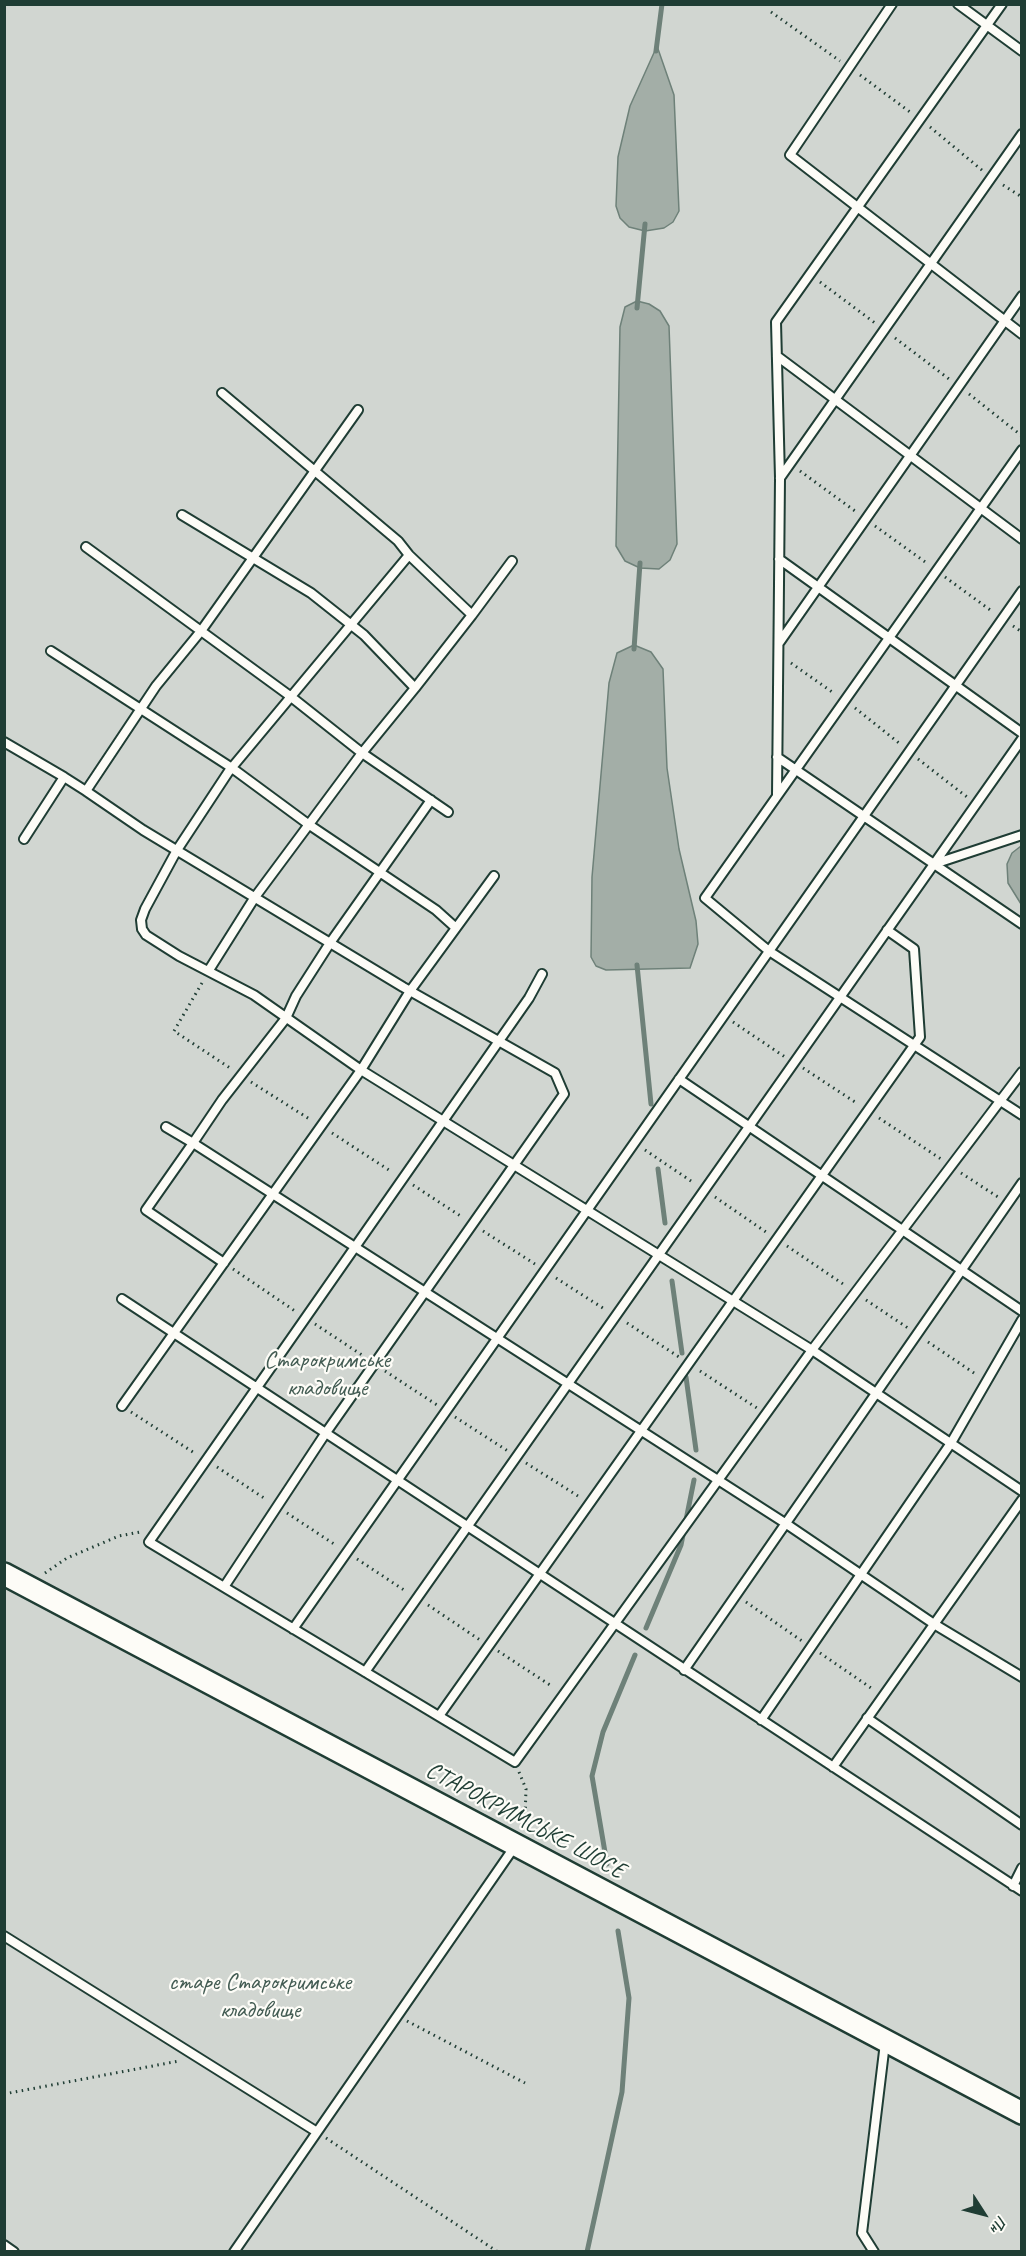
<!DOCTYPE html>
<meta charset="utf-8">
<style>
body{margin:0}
#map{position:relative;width:1026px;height:2256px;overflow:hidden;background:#f4f4ef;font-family:Caveat,sans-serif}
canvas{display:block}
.frame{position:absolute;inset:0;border:6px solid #1f3d34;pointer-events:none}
.north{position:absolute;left:954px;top:2184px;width:60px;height:60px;-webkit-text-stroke:4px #fdfcf7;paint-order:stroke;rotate:126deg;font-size:16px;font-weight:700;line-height:24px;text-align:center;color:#1f3d34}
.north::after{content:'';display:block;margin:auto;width:21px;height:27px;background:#1f3d34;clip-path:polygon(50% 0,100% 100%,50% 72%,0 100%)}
</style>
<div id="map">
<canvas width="1026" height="2256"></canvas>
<div class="frame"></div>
<div class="north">Пн</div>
</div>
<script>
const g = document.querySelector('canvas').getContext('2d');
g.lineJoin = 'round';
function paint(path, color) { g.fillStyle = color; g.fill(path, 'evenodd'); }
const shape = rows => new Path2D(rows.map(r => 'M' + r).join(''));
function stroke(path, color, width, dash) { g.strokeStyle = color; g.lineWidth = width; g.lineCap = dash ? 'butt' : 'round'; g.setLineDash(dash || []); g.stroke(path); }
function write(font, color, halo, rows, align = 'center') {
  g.font = font + ' Caveat,sans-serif'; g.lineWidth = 4.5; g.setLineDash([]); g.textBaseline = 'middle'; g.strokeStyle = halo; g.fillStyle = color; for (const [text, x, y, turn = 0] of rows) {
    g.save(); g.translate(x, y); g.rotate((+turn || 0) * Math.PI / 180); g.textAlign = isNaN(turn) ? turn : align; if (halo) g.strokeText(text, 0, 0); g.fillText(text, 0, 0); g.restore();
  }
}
paint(shape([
 [5,5,1021,5,1021,2251,5,2252]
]), '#d1d6d1');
const water = shape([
 [657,46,674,95,679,211,673,222,664,228,645,231,629,227,620,218,616,206,618,157,630,106,657,46],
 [637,301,649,304,660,311,669,326,677,544,670,560,659,569,640,568,625,561,616,546,620,327,625,307,637,301],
 [634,645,651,652,663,669,667,768,679,849,696,921,698,944,690,968,606,970,596,966,591,957,592,877,609,683,617,653,634,645],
 [1021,846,1021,904,1008,883,1007,864,1012,853,1021,846]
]);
paint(water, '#a3aea7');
stroke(water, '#6e8179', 1.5);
stroke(shape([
 [656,51,662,4],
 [637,308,645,224],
 [634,649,640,563],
 [637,965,651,1104],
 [658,1169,665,1223],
 [672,1281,682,1353],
 [686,1377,696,1450],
 [646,1628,681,1545,694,1480],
 [607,1864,592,1776,603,1732,635,1655],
 [587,2252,622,2092,629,1998,618,1931]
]), '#6e8179', 5);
const lane = shape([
 [892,4,790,155,1022,334],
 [958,4,1022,51],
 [777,356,1022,539],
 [222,393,398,541,409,555,472,615,512,561],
 [1022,450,705,898,769,951,1022,1115],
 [780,478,1022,134],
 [86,547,290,696,362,753,415,688,364,635,311,593,182,515],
 [409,555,229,771,177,850,145,909,141,920,142,929,146,935,179,956,254,995,361,1070,812,1350,1022,1491],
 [779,559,1022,733],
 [779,643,1022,296],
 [51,651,232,768,308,824,436,910,456,928,494,876],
 [415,688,472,615],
 [4,742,64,777,24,839],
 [777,757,1022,924],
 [64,777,86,791,156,686,201,631,358,410],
 [86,791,143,830,403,987,555,1073,564,1094,325,1434,224,1587],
 [777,795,780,478,776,322,1002,4],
 [934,864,1022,835],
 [209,970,255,897,362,753,448,812],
 [542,974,529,998,149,1542,515,1762,812,1350,1022,1072],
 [679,1079,1022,1311],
 [166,1127,193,1143,222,1100,286,1018,296,996,330,943,431,800],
 [224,1263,146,1210,193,1143,785,1523,934,1624,1022,1677],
 [122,1299,1022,1891],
 [122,1406,361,1070,410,991,456,928],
 [293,1629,1022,591],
 [684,1670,1022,1183],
 [365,1672,1022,739],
 [439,1716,920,1037,914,949,887,930],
 [867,1718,1022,1825],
 [761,1720,951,1443,1022,1320],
 [833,1767,1022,1500],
 [1013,1886,1022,1868],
 [4,1936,317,2132],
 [4,2245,14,2252],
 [234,2252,515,1846],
 [874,2252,862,2233,885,2043]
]);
const secondary = shape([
 [4,1574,1022,2113]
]);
stroke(lane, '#1f3d34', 12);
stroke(secondary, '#1f3d34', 26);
stroke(shape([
 [771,12,840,61],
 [860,75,910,112],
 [930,127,983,171],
 [1003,185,1022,197],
 [820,282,875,323],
 [895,338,949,379],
 [969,394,1022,436],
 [800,471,855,511],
 [875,526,928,564],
 [945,577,993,612],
 [1013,626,1022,632],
 [791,663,835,694],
 [855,708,899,743],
 [918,759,967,797],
 [202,983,174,1031,230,1068],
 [733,1022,785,1057],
 [803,1068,858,1104],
 [251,1082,311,1120],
 [879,1118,941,1159],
 [332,1133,392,1172],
 [645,1150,694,1183],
 [961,1173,998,1197],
 [413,1185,462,1217],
 [715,1197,766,1232],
 [483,1231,535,1264],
 [787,1246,846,1286],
 [233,1269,295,1311],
 [556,1278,606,1310],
 [866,1300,908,1328],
 [627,1323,679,1357],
 [315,1324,365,1357],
 [928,1342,977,1375],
 [385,1371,437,1405],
 [700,1371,757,1408],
 [131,1412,196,1454],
 [455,1417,508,1451],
 [526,1463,578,1496],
 [217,1467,267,1500],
 [287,1513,337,1546],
 [357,1559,407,1592],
 [45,1573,67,1558,119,1536,140,1532],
 [746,1602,802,1641],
 [428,1605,480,1640],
 [498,1651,553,1687],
 [820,1653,874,1690],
 [519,1772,526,1789,525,1818,522,1827],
 [407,2021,525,2083],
 [4,2094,179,2061],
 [326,2138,498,2252]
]), '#1f3d34', 3, [1.5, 4.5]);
stroke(lane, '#fdfcf7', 8);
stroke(secondary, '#fdfcf7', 21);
write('24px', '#435c53', '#fdfcf7', [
 ["Старокримське",327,1361],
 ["кладовище",327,1389],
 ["старе Старокримське",260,1983],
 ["кладовище",260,2011]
]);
write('24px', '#1f3d34', '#fdfcf7', [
 ["СТАРОКРИМСЬКЕ ШОСЕ",525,1821,28]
]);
</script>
